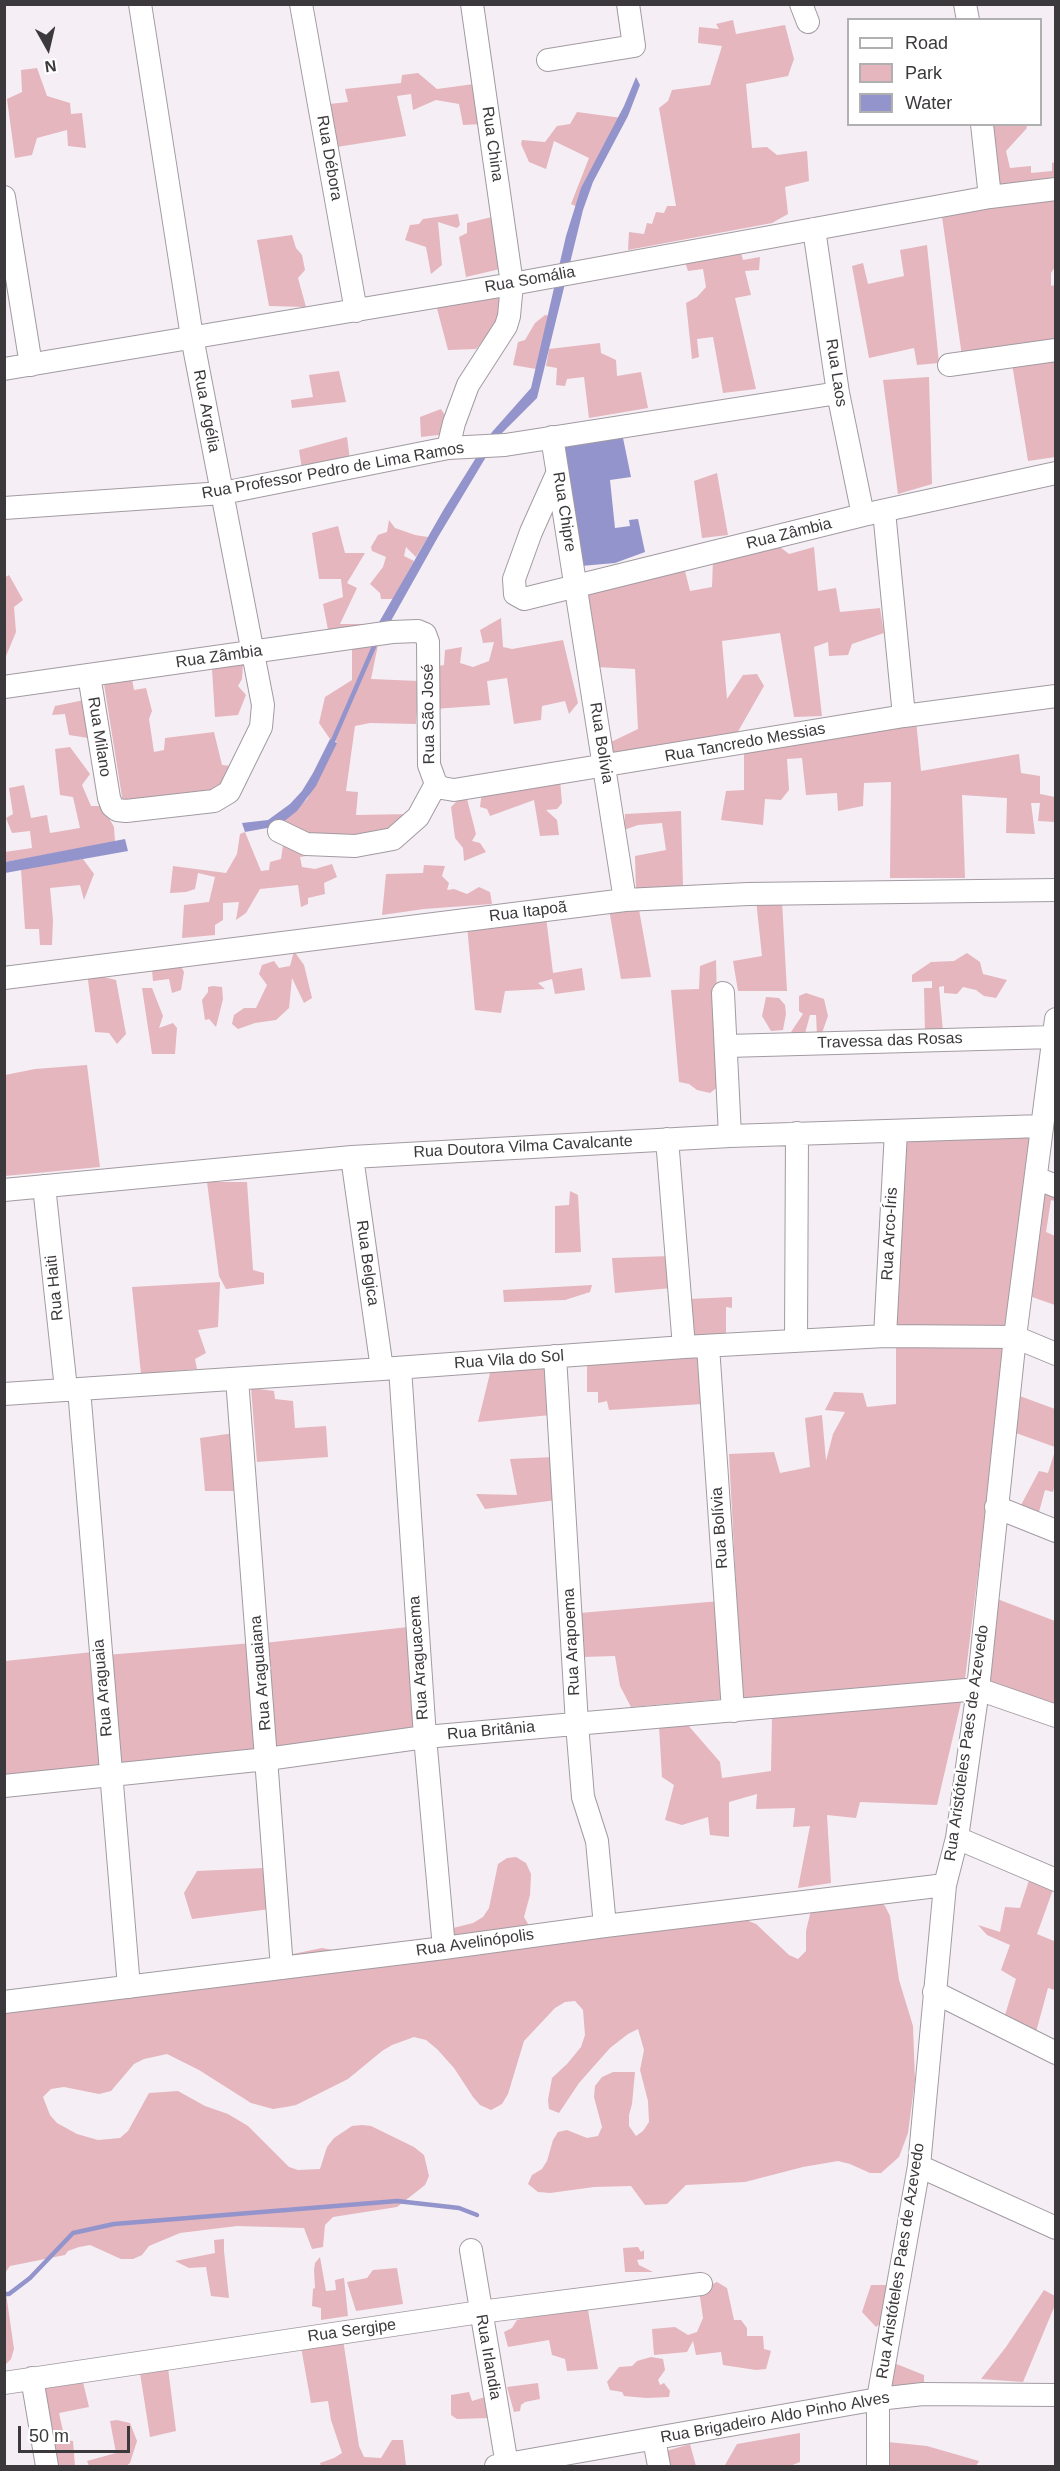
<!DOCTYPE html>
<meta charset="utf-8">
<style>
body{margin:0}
#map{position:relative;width:1060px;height:2471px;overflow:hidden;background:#f5eef5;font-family:Arial,sans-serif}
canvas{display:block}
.frame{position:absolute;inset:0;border:6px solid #3c393c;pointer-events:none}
.legend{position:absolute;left:847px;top:18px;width:195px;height:108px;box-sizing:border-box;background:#fff;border:2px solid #b1b0b1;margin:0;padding:8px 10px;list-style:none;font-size:18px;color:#3c393c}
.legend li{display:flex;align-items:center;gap:12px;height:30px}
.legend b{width:30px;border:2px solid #b1b0b1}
.north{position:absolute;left:18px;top:18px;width:60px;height:60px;-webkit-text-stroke:4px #fff;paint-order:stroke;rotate:172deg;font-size:16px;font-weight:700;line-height:24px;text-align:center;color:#3c393c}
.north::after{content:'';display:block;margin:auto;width:21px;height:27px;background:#3c393c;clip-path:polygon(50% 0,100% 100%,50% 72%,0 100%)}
.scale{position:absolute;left:18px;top:2426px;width:112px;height:27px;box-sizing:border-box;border:3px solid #3c393c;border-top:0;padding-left:8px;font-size:18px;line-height:21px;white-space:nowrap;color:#3c393c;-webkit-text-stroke:4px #fff;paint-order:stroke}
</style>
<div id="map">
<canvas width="1060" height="2471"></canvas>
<div class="frame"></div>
<ul class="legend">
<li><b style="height:8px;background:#fff"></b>Road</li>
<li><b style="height:16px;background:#e5b6be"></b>Park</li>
<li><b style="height:16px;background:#9394cc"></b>Water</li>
</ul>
<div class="north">N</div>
<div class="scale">50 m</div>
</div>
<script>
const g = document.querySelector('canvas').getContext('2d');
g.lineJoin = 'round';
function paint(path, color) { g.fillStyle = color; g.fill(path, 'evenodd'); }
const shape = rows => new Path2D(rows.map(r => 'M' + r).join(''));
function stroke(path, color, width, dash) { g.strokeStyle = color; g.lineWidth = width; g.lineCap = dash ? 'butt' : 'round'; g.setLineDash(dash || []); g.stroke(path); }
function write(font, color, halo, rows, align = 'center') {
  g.font = font + ' Arial,sans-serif'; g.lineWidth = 4.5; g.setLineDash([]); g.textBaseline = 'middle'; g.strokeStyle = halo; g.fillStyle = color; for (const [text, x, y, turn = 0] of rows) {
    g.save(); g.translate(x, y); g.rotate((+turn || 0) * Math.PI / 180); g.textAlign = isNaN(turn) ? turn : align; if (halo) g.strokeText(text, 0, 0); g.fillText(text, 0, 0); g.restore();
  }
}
paint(shape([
 [733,20,736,34,785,25,794,59,788,76,746,84,752,148,767,147,777,155,807,151,809,181,785,187,788,214,772,223,628,250,629,232,644,234,647,223,652,224,656,212,664,213,667,206,676,206,659,108,668,101,672,90,710,85,722,46,698,43,699,27,719,29,716,24],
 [37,68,47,96,70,103,71,114,82,113,86,148,68,146,67,130,37,138,32,155,15,158,7,99,22,92,21,70],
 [418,73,437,89,474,84,482,124,463,125,459,104,436,100,413,110,411,94,397,96,406,136,337,147,329,104,348,102,345,89,401,83,402,75],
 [577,112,622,118,580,208,571,204,589,158,554,141,546,169,529,162,521,144,522,140,545,142,557,126,570,124],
 [992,125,1026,125,1027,128,1006,151,1010,168,1031,166,1031,173,1052,171,1052,163,1055,162,1055,177,998,187],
 [1055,196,1055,267,1051,273,1051,286,1055,285,1055,341,962,356,941,210],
 [458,214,460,225,457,228,438,222,442,265,431,274,426,247,405,240,410,225,419,224,423,219],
 [492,217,500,269,466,277,459,237,467,233,467,223],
 [292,235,296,248,302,255,305,270,298,278,306,307,269,306,257,240],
 [927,245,939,363,917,365,914,348,869,358,852,266,863,263,868,284,904,276,900,250],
 [740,250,743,260,760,257,759,270,745,271,751,295,735,298,756,389,723,393,713,337,697,339,699,357,692,359,686,303,697,297,706,287,703,269,688,271,685,262],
 [500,290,501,320,476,349,448,350,435,301],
 [545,315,549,316,536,369,513,365,518,342,525,340,535,323],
 [600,343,601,353,616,360,617,376,641,372,648,408,589,418,584,377,567,379,565,386,556,385,557,368,546,366,549,349],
 [1055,360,1055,457,1028,461,1012,364],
 [339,371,346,402,292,408,291,400,313,397,309,375],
 [929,377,932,484,898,494,883,380],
 [441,409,448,420,447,434,421,437,420,417],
 [347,437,350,460,302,469,299,450],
 [717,473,728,535,702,538,694,481],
 [389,520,395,528,415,535,428,537,416,557,406,547,404,556,414,561,393,599,381,599,380,593,370,584,383,567,386,557,372,551,371,547,378,535,387,532],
 [338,526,345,553,365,553,347,583,357,588,340,624,362,624,359,633,329,635,323,604,343,597,341,579,319,579,312,533],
 [774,542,789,554,814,547,818,591,836,588,840,612,880,608,884,633,852,644,848,655,829,656,828,642,814,647,822,716,794,717,780,633,722,641,727,699,743,675,757,674,764,686,736,735,609,756,611,742,638,729,635,669,596,667,585,589,684,567,690,591,712,587,713,559],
 [9,575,23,600,14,607,16,632,6,656,4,578],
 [501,618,503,647,512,649,563,640,578,703,569,714,565,701,542,706,541,720,514,724,507,678,487,681,490,705,434,709,434,667,444,665,445,650,462,647,460,663,473,667,489,661,494,642,483,643,480,630],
 [379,640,371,679,419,681,416,724,370,723,355,726,346,791,358,792,356,815,411,814,390,837,307,840,281,824,307,799,337,742,330,739,319,723,325,697,352,680,352,644],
 [243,664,242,679,238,686,246,695,238,715,215,717,212,669],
 [132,679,134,690,146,688,152,711,149,719,154,752,164,750,165,738,214,732,222,765,231,766,219,790,123,803,104,684],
 [84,700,88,738,69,735,65,714,52,715,55,706],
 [916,720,921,771,1019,754,1021,773,1040,776,1040,794,1055,797,1055,822,1038,821,1040,803,1031,803,1035,834,1006,833,1007,798,962,795,965,878,890,878,891,782,864,783,863,806,838,811,837,793,806,795,802,758,787,759,789,790,781,800,765,799,763,825,721,820,726,791,744,790,744,751],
 [70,747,90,774,82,785,91,806,102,806,114,827,115,842,5,862,5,852,32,848,30,831,12,833,6,818,13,814,9,788,24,785,31,818,47,815,50,833,80,828,73,797,60,795,55,749],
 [560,780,562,803,557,809,546,810,557,820,559,835,540,836,534,800,490,816,487,809,480,807,482,791],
 [457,794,466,795,476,834,472,841,480,843,486,852,464,861,463,848,455,838,451,807,457,801],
 [681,811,683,886,636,889,635,856,666,850,662,823,638,825,624,830,625,814],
 [245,832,261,871,269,870,270,862,281,859,284,838,350,849,300,857,302,867,315,869,332,864,337,877,324,883,325,894,308,898,308,904,301,907,298,885,260,889,246,913,236,920,239,902,223,903,223,920,215,925,215,935,182,938,184,905,209,902,215,877,198,873,195,889,186,892,170,893,173,866,226,873,237,854,240,834],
 [83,859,94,874,84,900,80,885,50,888,53,920,52,945,40,945,39,929,25,929,21,869],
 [424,865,445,866,442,876,449,883,447,890,454,889,467,894,479,887,490,892,492,904,424,909,382,915,386,874,423,873],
 [756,900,782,901,787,991,738,991,733,961,762,956],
 [638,904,651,977,621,979,609,909],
 [546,917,553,973,582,968,585,990,555,994,552,979,538,983,545,989,505,991,501,1013,475,1010,467,926],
 [294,951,304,965,312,998,304,1003,292,978,289,1008,276,1020,255,1023,238,1029,232,1024,234,1015,244,1008,256,1008,267,985,259,974,262,965,274,961,279,968,290,966],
 [967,953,980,962,983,974,1007,980,996,998,984,996,976,990,963,987,957,994,944,993,944,986,939,987,943,1032,925,1034,924,988,932,988,932,981,912,982,912,975,931,962,954,961],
 [716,960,719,1086,710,1093,697,1090,689,1084,679,1082,671,990,699,989,700,966],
 [181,966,184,972,181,990,172,993,169,979,153,981,152,970],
 [87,973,116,980,126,1034,117,1044,109,1033,95,1032],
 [213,986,222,987,223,999,216,1027,209,1019,205,1020,202,1000,208,992,208,987],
 [142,988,152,988,163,1016,159,1028,173,1023,177,1028,175,1054,152,1054],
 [806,993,824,999,828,1016,822,1033,817,1035,816,1015,810,1015,804,1037,795,1037,791,1032,803,1014,799,1011,799,996],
 [766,997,779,998,785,1005,786,1014,783,1030,771,1031,762,1016],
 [87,1065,100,1167,5,1176,5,1075,35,1069],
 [1033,1131,1005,1325,894,1327,903,1137],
 [207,1182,247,1182,253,1270,264,1273,264,1284,226,1289,219,1276],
 [1042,1185,1055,1191,1055,1201,1051,1200,1046,1232,1055,1236,1055,1305,1032,1297],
 [570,1191,578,1195,581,1252,555,1253,555,1206,569,1205],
 [670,1256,672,1288,615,1293,612,1258],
 [220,1282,218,1327,198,1330,206,1353,195,1359,197,1369,141,1374,132,1287],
 [592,1285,590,1292,565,1300,504,1302,503,1290],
 [732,1297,732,1308,726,1307,726,1335,692,1343,689,1299],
 [1006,1344,965,1679,742,1700,729,1454,774,1452,780,1473,810,1467,805,1418,822,1415,826,1461,833,1434,845,1412,825,1410,834,1392,863,1393,867,1407,896,1404,896,1346],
 [700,1356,703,1404,609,1410,607,1401,598,1403,598,1392,587,1392,587,1363],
 [548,1362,551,1415,478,1422,491,1369],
 [251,1388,274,1391,275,1399,293,1401,295,1428,326,1426,328,1457,257,1462],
 [1017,1395,1055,1409,1055,1447,1013,1432],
 [234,1433,239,1491,205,1491,200,1438],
 [1055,1451,1055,1484,1053,1492,1045,1490,1039,1512,1021,1505,1039,1471,1048,1473],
 [554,1457,557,1500,485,1509,476,1494,517,1495,510,1459],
 [992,1597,1055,1621,1055,1705,996,1685,985,1676],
 [720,1601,724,1699,631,1707,620,1686,615,1656,583,1657,580,1613],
 [408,1627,417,1732,272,1750,264,1643],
 [253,1643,261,1752,117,1766,106,1655],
 [93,1652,99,1768,5,1776,5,1661],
 [962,1698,937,1805,860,1802,856,1818,827,1815,831,1883,798,1888,810,1826,793,1827,795,1808,756,1809,757,1794,729,1802,729,1837,710,1835,708,1817,682,1825,665,1820,674,1785,662,1777,659,1726,687,1724,720,1762,722,1778,771,1771,772,1716],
 [516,1857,526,1863,531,1874,530,1895,524,1917,535,1936,746,1920,756,1924,789,1955,798,1959,806,1951,806,1931,811,1910,877,1899,885,1906,890,1916,899,1980,913,2026,915,2080,908,2133,899,2157,881,2173,870,2173,850,2164,838,2161,803,2167,745,2182,686,2185,667,2204,645,2205,631,2186,594,2187,550,2193,538,2192,528,2184,532,2175,542,2169,547,2161,553,2140,558,2132,567,2130,587,2138,598,2136,602,2127,594,2097,595,2086,602,2077,613,2072,635,2072,632,2104,629,2115,629,2126,636,2136,643,2131,649,2122,648,2101,640,2070,644,2050,638,2029,628,2034,610,2048,579,2083,559,2113,549,2109,548,2100,552,2078,567,2064,581,2047,585,2035,583,2010,575,2001,565,2002,555,2008,524,2041,508,2094,502,2104,491,2110,480,2105,473,2097,454,2068,437,2049,426,2040,414,2037,392,2045,382,2051,348,2079,296,2105,286,2107,273,2109,251,2103,199,2070,167,2054,144,2059,134,2064,111,2091,99,2094,64,2087,51,2089,43,2097,50,2115,57,2123,77,2134,98,2140,120,2138,128,2131,149,2093,178,2091,205,2106,228,2114,248,2126,289,2167,298,2170,320,2169,327,2147,334,2138,352,2126,362,2125,371,2126,414,2147,424,2155,429,2176,425,2185,397,2207,333,2217,325,2225,323,2247,312,2249,304,2228,237,2226,180,2233,149,2246,142,2255,133,2259,121,2259,90,2245,79,2247,68,2251,65,2255,10,2266,5,2273,5,2000,216,1976,288,1955,322,1948,333,1950,353,1957,412,1949,441,1931,473,1923,483,1917,489,1908,498,1864,507,1858],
 [264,1868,270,1909,192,1919,184,1893,197,1871],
 [1030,1877,1054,1887,1037,1934,1054,1941,1055,1990,1048,1988,1036,2032,1005,2015,1016,1979,1001,1970,1010,1945,987,1935,978,1925,1000,1932,1005,1907,1020,1908],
 [224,2239,224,2251,229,2298,211,2296,206,2267,189,2268,175,2261,215,2253,214,2240],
 [638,2247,641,2252,644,2250,644,2259,637,2260,639,2265,653,2272,625,2272,623,2248],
 [320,2257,326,2291,336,2290,335,2280,344,2278,348,2316,321,2320,321,2308,312,2306,313,2289,315,2288,314,2270,315,2263],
 [397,2268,403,2304,356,2311,347,2282,367,2278,373,2270],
 [717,2282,727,2288,734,2320,741,2320,747,2328,747,2336,763,2336,764,2349,771,2351,766,2369,756,2370,723,2365,721,2352,696,2355,693,2341,687,2352,654,2355,652,2329,675,2327,688,2335,697,2332,703,2318,699,2290],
 [871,2285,890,2285,884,2321,876,2327,862,2312],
 [5,2286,14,2349,11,2359,5,2365],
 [1044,2290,1055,2296,1055,2305,1023,2382,981,2379,1006,2347],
 [587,2304,598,2369,567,2371,565,2359,552,2355,549,2340,508,2347,504,2332,512,2328,517,2320],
 [343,2339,359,2446,364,2457,381,2458,392,2440,403,2440,406,2466,321,2466,320,2463,334,2458,342,2453,331,2420,328,2401,311,2403,301,2347],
 [651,2357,663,2359,665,2370,658,2380,660,2385,664,2383,670,2391,669,2397,646,2398,624,2396,622,2392,610,2390,607,2382,619,2367,632,2366,637,2361],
 [894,2363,924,2375,924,2383,889,2387],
 [168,2368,176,2431,150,2437,140,2373],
 [67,2378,71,2385,83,2382,89,2407,59,2413,65,2440,73,2441,75,2466,56,2466,38,2382],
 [538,2383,540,2399,525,2402,521,2405,520,2411,514,2412,507,2387],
 [469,2392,472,2401,485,2397,489,2418,457,2419,451,2415,451,2395],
 [117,2420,130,2423,137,2441,130,2463,126,2466,89,2466,87,2461,116,2453,110,2421],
 [800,2433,800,2462,790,2466,725,2465,737,2444],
 [888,2442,927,2446,979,2461,976,2466,886,2466],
 [690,2444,696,2466,665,2466,663,2452]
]), '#e5b6be');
paint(shape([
 [636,77,640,85,628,116,593,182,583,210,537,398,498,437,438,537,387,628,378,624,444,509,492,432,531,388,566,236,581,188,624,106],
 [622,433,631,477,610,480,615,528,630,526,629,520,638,519,645,552,615,563,581,566,556,440],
 [330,739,337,743,316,786,297,811,278,826,245,832,242,823,268,820,290,804,302,791,313,773],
 [125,839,128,851,5,873,5,862]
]), '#9394cc');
stroke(shape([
 [331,745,376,642],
 [4,2294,9,2294,30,2278,73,2233,114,2224,397,2201,459,2208,477,2215]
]), '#9394cc', 4.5);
const minor = shape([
 [301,4,356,311],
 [801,4,808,22],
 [965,4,968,20],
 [548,60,634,46,628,4],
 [982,124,990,197],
 [4,197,31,365],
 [814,229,838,393,863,515],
 [949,365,1056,350],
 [4,369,512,284,990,197,1056,189],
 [552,437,625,900],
 [448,448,454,423,468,385,506,326,509,316,512,284,472,4],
 [557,474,531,532,514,579,515,594,524,599,863,515,1056,473],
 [4,508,223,493,448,448,505,445,838,393],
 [884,511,904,716],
 [89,675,109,798,112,806,117,810,126,811,214,801,229,792,261,727,263,705,192,337,140,4],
 [4,687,392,632,418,631,425,634,428,642,429,765,436,784,442,788,454,790,904,716,1056,696],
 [279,831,306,844,355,846,393,839,418,817,436,784],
 [4,978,625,900,748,894,1056,890],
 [723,993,730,1136],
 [727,1046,1053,1037],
 [667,1139,684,1347],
 [352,1157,382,1369],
 [1036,1178,1056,1186],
 [44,1186,66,1389],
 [4,1190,352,1157,730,1136,1042,1126],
 [885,1336,896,1131],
 [796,1340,797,1133],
 [708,1346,733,1711],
 [555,1356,577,1724,583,1797,597,1841,605,1926],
 [400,1368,425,1737,444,1948],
 [237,1379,282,1968],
 [79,1389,129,1987],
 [4,1394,382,1369,684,1347,885,1336,1015,1337,1056,1354],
 [996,1507,1056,1531],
 [4,1786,267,1759,425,1737,978,1689,1056,1716],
 [957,1838,1056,1880],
 [934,1992,1056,2053],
 [4,2002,444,1948,605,1926,945,1885],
 [919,2166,1056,2228],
 [471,2250,507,2465],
 [32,2378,47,2466],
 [4,2383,480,2312,701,2284],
 [654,2439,659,2466],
 [496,2466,878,2399,923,2394,1056,2395],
 [878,2466,878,2399,919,2166,945,1885,957,1838,978,1689,1015,1337,1056,1019]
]);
stroke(minor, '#a29ba2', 24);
stroke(minor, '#fff', 22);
write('16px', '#3c393c', '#fff', [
 ["Rua China",492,144,82],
 ["Rua Débora",329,158,80],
 ["Rua Somália",530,280,-10],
 ["Rua Laos",836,373,81],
 ["Rua Argélia",206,411,79],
 ["Rua Professor Pedro de Lima Ramos",333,471,-10],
 ["Rua Chipre",564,512,81],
 ["Rua Zâmbia",789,534,-14],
 ["Rua Zâmbia",219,657,-8],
 ["Rua São José",429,714,-91],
 ["Rua Milano",99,737,81],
 ["Rua Bolívia",601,743,81],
 ["Rua Tancredo Messias",745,743,-10],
 ["Rua Itapoã",528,912,-7],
 ["Travessa das Rosas",890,1041,-2],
 ["Rua Doutora Vilma Cavalcante",523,1147,-3],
 ["Rua Arco-Íris",890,1234,-87],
 ["Rua Belgica",367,1263,82],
 ["Rua Haiti",55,1288,-96],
 ["Rua Vila do Sol",509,1360,-4],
 ["Rua Bolívia",720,1528,-94],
 ["Rua Arapoema",572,1642,-93],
 ["Rua Araguacema",419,1658,-94],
 ["Rua Araguaiana",261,1673,-95],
 ["Rua Araguaia",103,1688,-95],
 ["Rua Britânia",491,1731,-5],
 ["Rua Aristóteles Paes de Azevedo",967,1743,-82],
 ["Rua Avelinópolis",475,1943,-8],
 ["Rua Aristóteles Paes de Azevedo",901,2261,-81],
 ["Rua Sergipe",352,2331,-8],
 ["Rua Irlandia",488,2357,80],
 ["Rua Brigadeiro Aldo Pinho Alves",775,2418,-10]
]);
</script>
